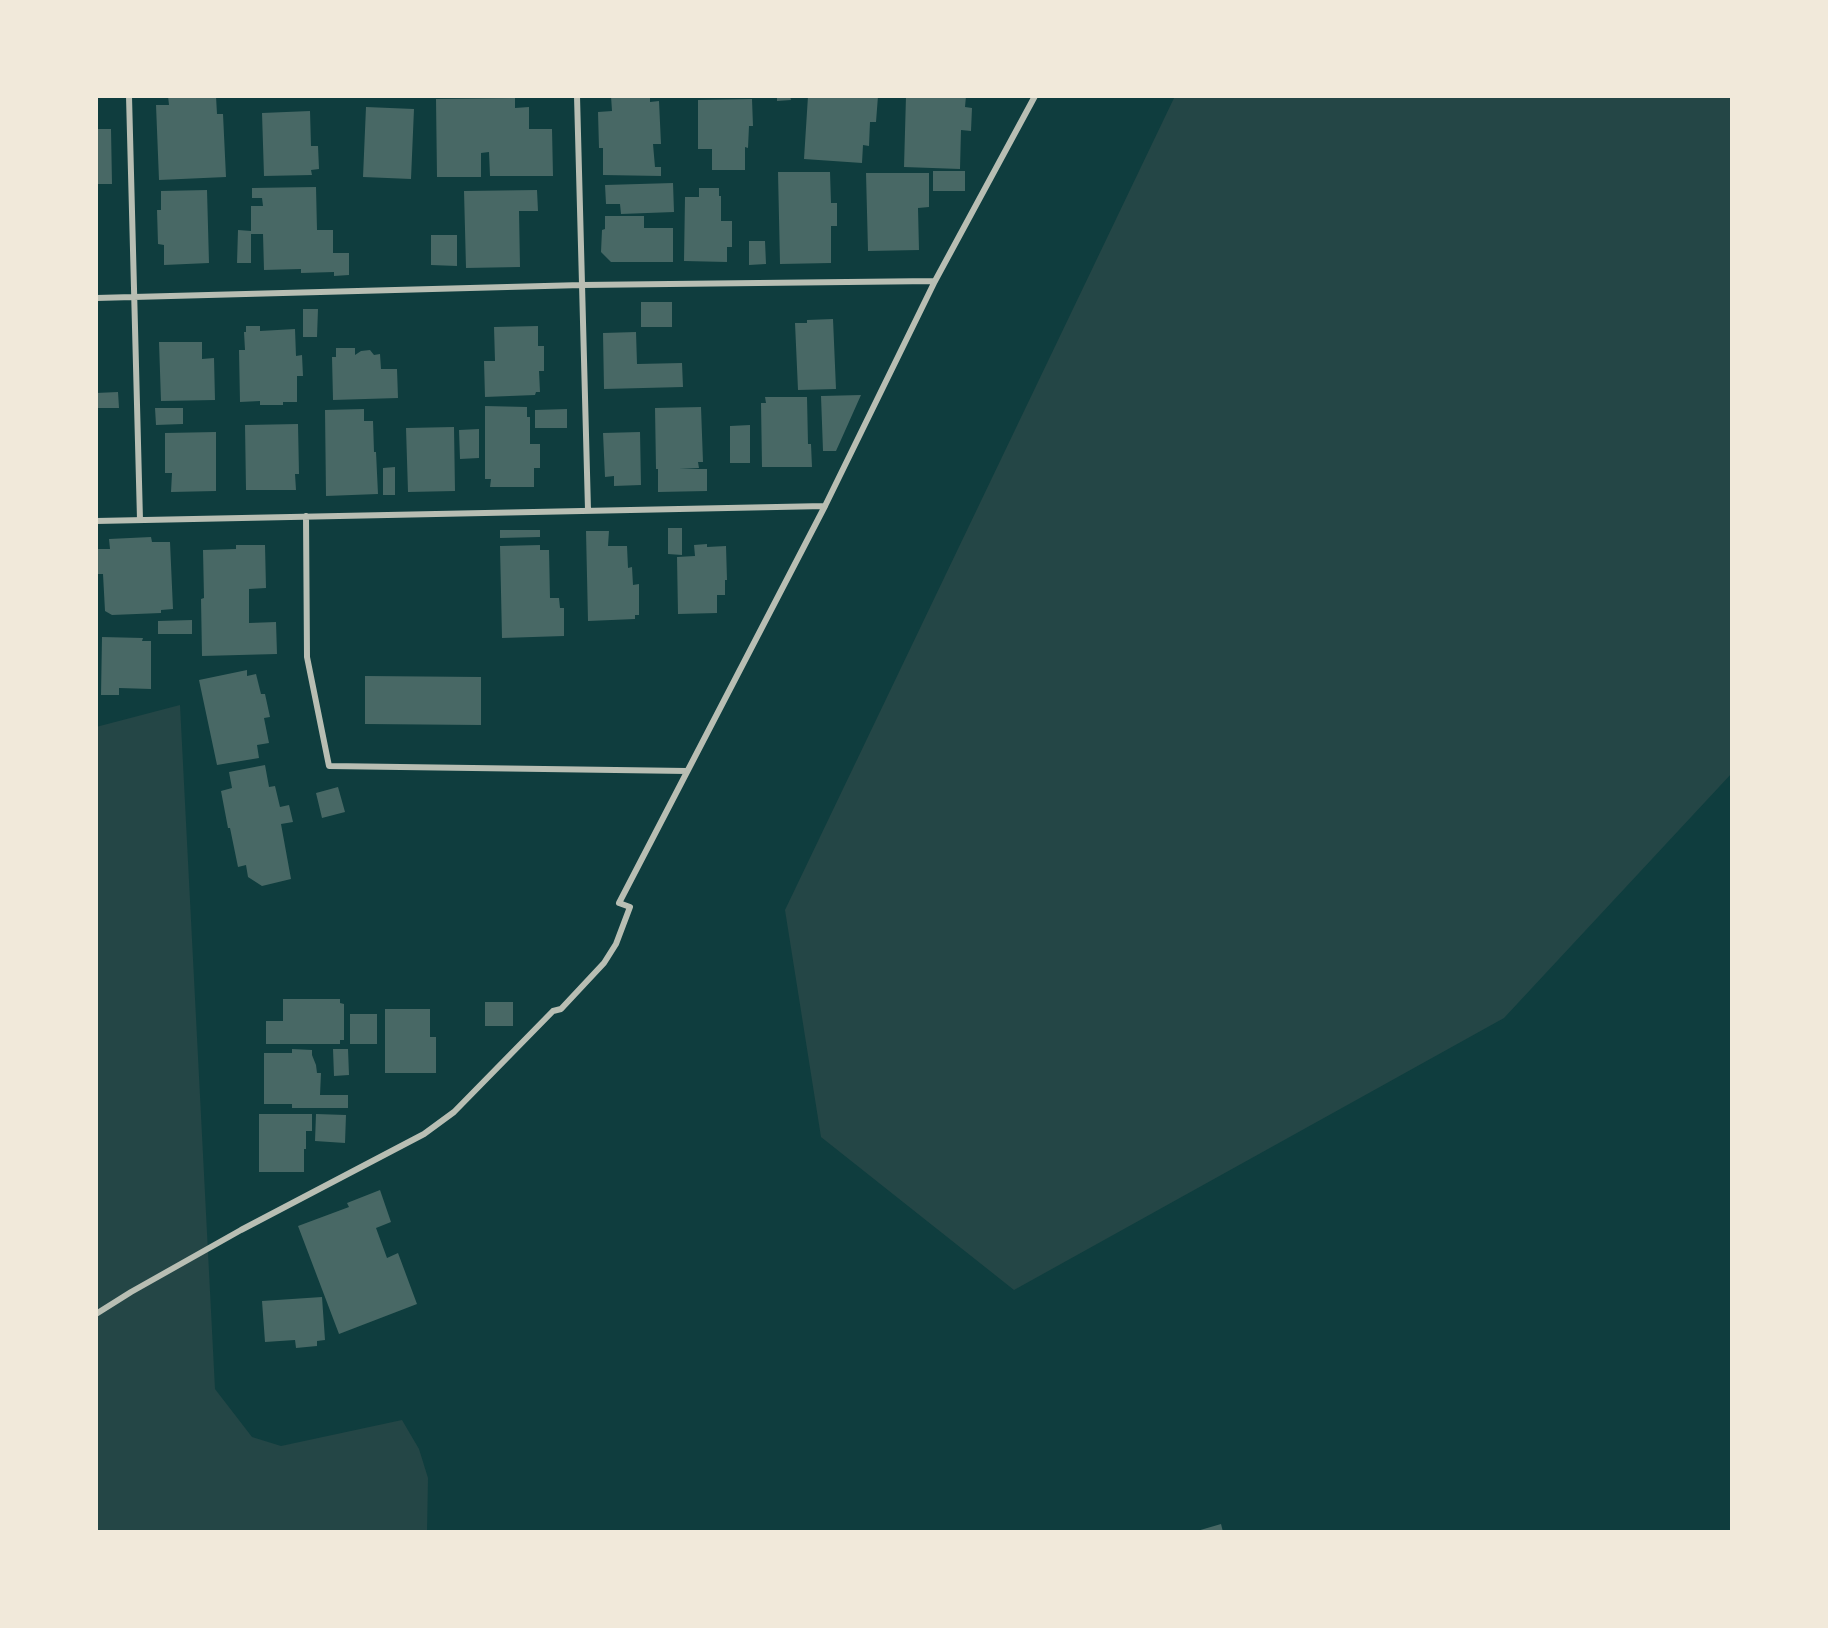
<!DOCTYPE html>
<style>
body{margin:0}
#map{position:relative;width:1828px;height:1628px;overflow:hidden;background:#0f3d3e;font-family:Roboto,sans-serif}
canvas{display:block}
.frame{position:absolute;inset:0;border:98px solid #f1e9da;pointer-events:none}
</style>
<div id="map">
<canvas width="1828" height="1628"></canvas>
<div class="frame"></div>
</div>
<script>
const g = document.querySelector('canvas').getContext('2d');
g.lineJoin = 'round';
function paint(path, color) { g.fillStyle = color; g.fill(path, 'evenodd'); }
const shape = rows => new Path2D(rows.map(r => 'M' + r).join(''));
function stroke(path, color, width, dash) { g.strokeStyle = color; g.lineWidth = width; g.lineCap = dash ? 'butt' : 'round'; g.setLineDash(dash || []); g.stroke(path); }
paint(shape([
 [1175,96,1732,96,1732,773,1504,1018,1014,1290,821,1137,785,910],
 [180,705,215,1389,252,1437,281,1446,402,1420,419,1449,428,1478,427,1532,96,1532,96,727]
]), '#244646');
paint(shape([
 [168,96,216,96,217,114,223,114,226,177,159,180,156,105,169,105],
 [611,96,650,96,650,102,659,101,661,144,653,144,655,167,661,167,661,176,603,175,603,148,599,148,598,112,612,111],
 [777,96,790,96,791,100,777,101],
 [808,96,878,96,876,122,870,122,869,146,863,145,862,163,804,159],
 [906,96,966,96,965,107,972,108,971,131,961,130,960,169,904,167],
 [515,98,515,108,529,107,529,129,552,129,553,176,490,176,489,152,481,153,481,177,437,177,436,99],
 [752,99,753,126,749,126,748,148,745,147,745,170,712,170,712,149,698,149,698,100],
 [366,107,414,109,411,179,363,177],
 [310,111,311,146,318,146,319,169,311,170,312,175,264,176,262,113],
 [96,129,111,129,112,184,96,184],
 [933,171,965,171,965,191,933,191],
 [778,172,830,172,831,203,837,203,837,226,831,226,831,263,780,264],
 [866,173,929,173,929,207,918,208,919,250,868,251],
 [673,183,674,212,621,214,620,204,606,204,605,185],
 [316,187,317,230,333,230,333,253,349,253,349,275,334,276,334,272,301,273,301,269,264,270,263,234,251,234,251,263,237,263,238,230,251,231,251,206,263,206,262,198,252,198,252,188],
 [699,188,719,188,719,196,721,196,721,221,732,221,732,247,727,247,727,262,684,261,685,197,699,197],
 [207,190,209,263,164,265,164,245,158,244,157,210,161,210,161,191],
 [537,190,538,211,519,211,520,267,466,268,464,191],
 [605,216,644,216,644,228,673,228,673,262,611,262,601,252,602,230,605,229],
 [431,235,457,235,457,266,431,265],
 [749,241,765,241,766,264,749,265],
 [641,302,672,302,672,327,641,327],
 [303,309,318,309,317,337,303,337],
 [833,319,836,389,798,390,795,323,807,323,807,320],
 [246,326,260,326,260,331,295,329,296,356,302,355,303,376,297,376,297,402,283,402,283,405,260,405,260,401,240,402,239,350,245,350,244,332,246,332],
 [538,326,538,346,544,346,544,371,539,371,540,392,536,392,535,395,485,397,484,361,495,361,494,327],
 [636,332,637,364,682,363,683,387,604,389,603,333],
 [159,342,202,342,202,359,214,358,215,400,161,401],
 [336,348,355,348,355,355,361,351,370,350,374,355,380,354,381,369,397,369,398,398,333,400,332,357,336,357],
 [118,392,119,408,96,408,96,393],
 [861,395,836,451,823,451,821,396],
 [765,397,807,397,808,444,811,444,812,467,762,467,761,403,766,403],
 [485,406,527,407,527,417,530,417,530,444,540,444,540,468,534,468,534,487,490,487,491,479,485,479],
 [701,407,703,462,698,462,699,468,679,469,707,469,707,491,658,492,658,469,656,469,655,408],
 [155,408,183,408,183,424,156,425],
 [364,409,364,421,373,421,374,452,376,452,378,494,326,496,325,410],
 [567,409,567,428,535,428,535,410],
 [298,424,299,474,295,474,296,490,246,490,245,425],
 [750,425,750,463,730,463,730,426],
 [454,427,455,491,408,492,406,428],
 [479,429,479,458,460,459,459,430],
 [216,432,216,491,171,492,172,473,165,473,165,433],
 [640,432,641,485,614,486,614,476,605,477,603,433],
 [395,467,395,495,383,495,383,468],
 [668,528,682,528,682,555,668,554],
 [500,530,540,530,540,537,500,538],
 [586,531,609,531,608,546,627,546,628,568,632,567,633,585,639,584,639,615,635,615,635,619,588,621],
 [151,537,152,542,170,542,173,609,161,610,161,613,112,615,105,611,103,574,98,574,97,549,110,549,109,539],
 [707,544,707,547,726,546,727,580,725,580,725,595,717,595,717,613,678,614,677,557,695,556,694,545],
 [236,545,265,545,266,588,249,589,249,623,276,622,277,654,202,656,201,599,204,598,203,550,236,549],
 [540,545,540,550,549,550,550,598,559,598,560,608,564,608,564,636,502,638,500,546],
 [192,620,192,634,158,634,158,621],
 [102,637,143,638,142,641,151,641,151,689,119,688,119,695,101,695],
 [247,670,247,676,256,674,261,694,265,694,270,717,264,718,269,743,257,745,259,758,217,765,199,680],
 [365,676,481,677,481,725,365,724],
 [265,765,269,787,275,786,280,807,289,805,293,822,281,824,291,879,262,886,248,877,246,865,238,867,230,828,228,828,221,791,232,788,229,772],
 [338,787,345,812,322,818,316,793],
 [283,999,340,999,340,1003,344,1004,344,1040,340,1040,340,1044,266,1044,266,1021,283,1021],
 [485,1002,513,1002,513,1026,485,1026],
 [385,1009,430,1009,430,1037,436,1037,436,1073,385,1073],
 [350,1014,377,1014,377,1044,350,1044],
 [292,1049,312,1050,312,1055,316,1065,317,1073,321,1073,320,1095,348,1095,348,1108,292,1108,292,1104,264,1104,264,1053,292,1053],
 [333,1049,348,1049,349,1075,334,1076],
 [259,1114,312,1114,312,1131,306,1131,306,1149,304,1149,304,1172,259,1172],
 [316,1114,346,1115,345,1143,315,1141],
 [380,1190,391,1222,376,1228,387,1258,398,1253,417,1304,339,1334,298,1226,349,1207,347,1203],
 [322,1297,325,1340,317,1341,317,1346,296,1348,295,1340,265,1342,262,1301],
 [1221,1524,1223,1532,1197,1532,1197,1531]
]), '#486865');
stroke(shape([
 [129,96,140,520],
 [577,96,588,510],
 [96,298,582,285,935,281],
 [306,516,307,657,329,766,687,771],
 [96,521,825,506],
 [96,1314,131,1292,241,1230,424,1134,454,1112,553,1011,561,1009,604,963,616,944,630,907,619,903,825,506,935,281,1035,96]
]), '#b8beb3', 6);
</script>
